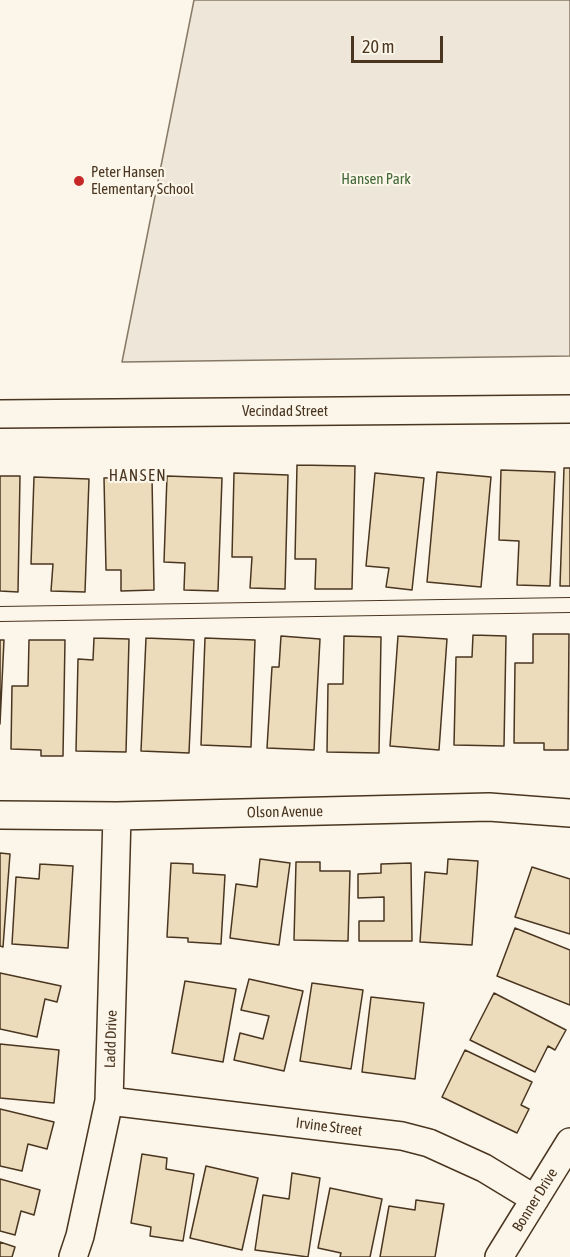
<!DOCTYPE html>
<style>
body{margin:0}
#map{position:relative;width:570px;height:1257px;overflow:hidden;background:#fbf6e9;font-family:"Asap Condensed",sans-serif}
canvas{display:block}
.scale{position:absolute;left:351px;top:36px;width:92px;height:27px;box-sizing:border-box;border:3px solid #4a3520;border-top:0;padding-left:8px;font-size:18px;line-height:21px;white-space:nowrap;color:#4a3520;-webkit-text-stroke:4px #fbf6e9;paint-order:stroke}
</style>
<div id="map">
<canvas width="570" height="1257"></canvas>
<div class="scale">20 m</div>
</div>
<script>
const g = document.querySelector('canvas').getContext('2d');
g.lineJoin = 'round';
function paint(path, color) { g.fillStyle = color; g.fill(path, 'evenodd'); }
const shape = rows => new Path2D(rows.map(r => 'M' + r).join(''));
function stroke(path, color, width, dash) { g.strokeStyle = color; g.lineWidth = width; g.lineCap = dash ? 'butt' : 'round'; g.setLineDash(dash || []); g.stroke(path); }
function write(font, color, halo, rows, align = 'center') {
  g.font = font + ' "Asap Condensed",sans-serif'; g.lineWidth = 4.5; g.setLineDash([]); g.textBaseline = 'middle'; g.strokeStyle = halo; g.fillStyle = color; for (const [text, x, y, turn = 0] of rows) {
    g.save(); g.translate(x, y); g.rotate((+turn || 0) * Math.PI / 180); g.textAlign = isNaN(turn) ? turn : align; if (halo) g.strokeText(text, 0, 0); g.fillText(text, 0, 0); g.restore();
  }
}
const green = shape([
 [194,0,570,0,570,356,122,362,194,0]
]);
paint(green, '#ede6d9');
stroke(green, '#887966', 1.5);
const building = shape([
 [297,465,355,466,352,589,315,589,316,559,295,559,297,465],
 [564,468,570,468,570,586,560,586,564,468],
 [501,470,555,472,550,586,517,585,519,541,499,540,501,470],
 [437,472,491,477,481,587,427,582,437,472],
 [234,473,288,475,285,589,250,588,252,557,232,557,234,473],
 [375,473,424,478,412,590,386,587,389,568,366,566,375,473],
 [0,476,20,476,18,592,0,591,0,476],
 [167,476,222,478,218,591,184,590,185,563,164,562,167,476],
 [34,477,89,479,85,592,51,591,53,564,31,564,34,477],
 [152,477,154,590,121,591,121,570,106,570,104,478,152,477],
 [533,634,569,634,568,750,544,750,544,743,514,743,515,663,533,663,533,634],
 [473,635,506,636,504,746,454,745,456,657,472,657,473,635],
 [281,636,320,639,314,750,267,748,272,667,279,667,281,636],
 [344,636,381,637,379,753,327,752,328,684,343,684,344,636],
 [398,636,447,639,439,750,390,746,398,636],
 [94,638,129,639,126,752,76,751,78,659,93,660,94,638],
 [146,638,194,640,189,753,141,751,146,638],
 [205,638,255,640,251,747,201,745,205,638],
 [0,640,4,640,0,724,0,640],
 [29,640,65,640,63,756,41,756,41,750,11,749,12,686,28,686,29,640],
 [0,853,10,854,3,947,0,946,0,853],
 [260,859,290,863,279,945,230,938,236,884,257,887,260,859],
 [448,859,478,861,472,945,420,942,425,872,447,874,448,859],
 [296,862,320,862,320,871,350,871,348,941,294,940,296,862],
 [171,863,193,864,193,873,225,875,221,944,188,942,188,938,167,937,171,863],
 [411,863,412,941,359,941,359,921,384,921,384,897,358,898,358,874,381,873,381,864,411,863],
 [40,864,73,866,68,948,12,944,16,877,39,879,40,864],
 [532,867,570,879,570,934,515,917,532,867],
 [515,928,570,950,570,1005,497,976,515,928],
 [0,973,61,986,57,1002,45,999,37,1037,0,1029,0,973],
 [249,979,303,991,284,1071,234,1060,240,1033,263,1039,269,1016,241,1010,249,979],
 [185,981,236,989,223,1062,172,1053,185,981],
 [312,983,363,990,351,1069,300,1061,312,983],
 [494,993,566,1030,555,1050,548,1046,535,1072,470,1040,494,993],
 [371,997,424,1003,415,1079,362,1072,371,997],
 [0,1044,59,1050,54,1103,0,1098,0,1044],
 [465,1050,532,1082,521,1105,529,1109,517,1133,442,1097,465,1050],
 [0,1109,54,1122,47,1149,28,1144,22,1171,0,1166,0,1109],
 [142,1154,167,1158,166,1169,194,1174,183,1241,150,1236,151,1227,131,1223,142,1154],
 [206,1166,258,1178,242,1250,190,1238,206,1166],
 [292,1173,320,1178,308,1257,255,1250,263,1195,289,1199,292,1173],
 [0,1179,40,1190,34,1215,21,1211,15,1235,0,1231,0,1179],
 [330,1188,382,1199,370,1257,340,1257,341,1253,318,1248,330,1188],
 [416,1200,444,1204,435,1257,380,1257,389,1206,415,1210,416,1200],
 [0,1242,15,1247,12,1257,0,1257,0,1242]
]);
paint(building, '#ecdcbc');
stroke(building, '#4a3520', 1.5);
const service = shape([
 [0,614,570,605]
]);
const minor = shape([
 [0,414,570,409],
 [0,815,117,816,489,807,570,813],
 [109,1101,402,1136,429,1143,484,1168,535,1199],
 [73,1257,80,1236,109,1101,117,816],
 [499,1257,570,1142]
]);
stroke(service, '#4a3520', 16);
stroke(minor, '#4a3520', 30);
stroke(service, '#fbf6e9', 14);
stroke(minor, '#fbf6e9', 27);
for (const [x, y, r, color] of [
 [79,181,6,"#c62828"]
]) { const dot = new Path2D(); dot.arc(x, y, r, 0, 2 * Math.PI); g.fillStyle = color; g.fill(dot); stroke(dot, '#fbf6e9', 2); }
write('15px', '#4a3520', '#fbf6e9', [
 ["Peter Hansen",91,172],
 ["Elementary School",91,189]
], 'left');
write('15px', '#436837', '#fbf6e9', [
 ["Hansen Park",376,179]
]);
write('15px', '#4a3520', '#fbf6e9', [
 ["Vecindad Street",285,411],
 ["Olson Avenue",285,812,-1],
 ["Ladd Drive",111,1039,-88],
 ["Irvine Street",329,1127,7],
 ["Bonner Drive",535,1200,-58]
]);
g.letterSpacing = '1.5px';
write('16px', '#4a3520', '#fbf6e9', [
 ["HANSEN",138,476]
]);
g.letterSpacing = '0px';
</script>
